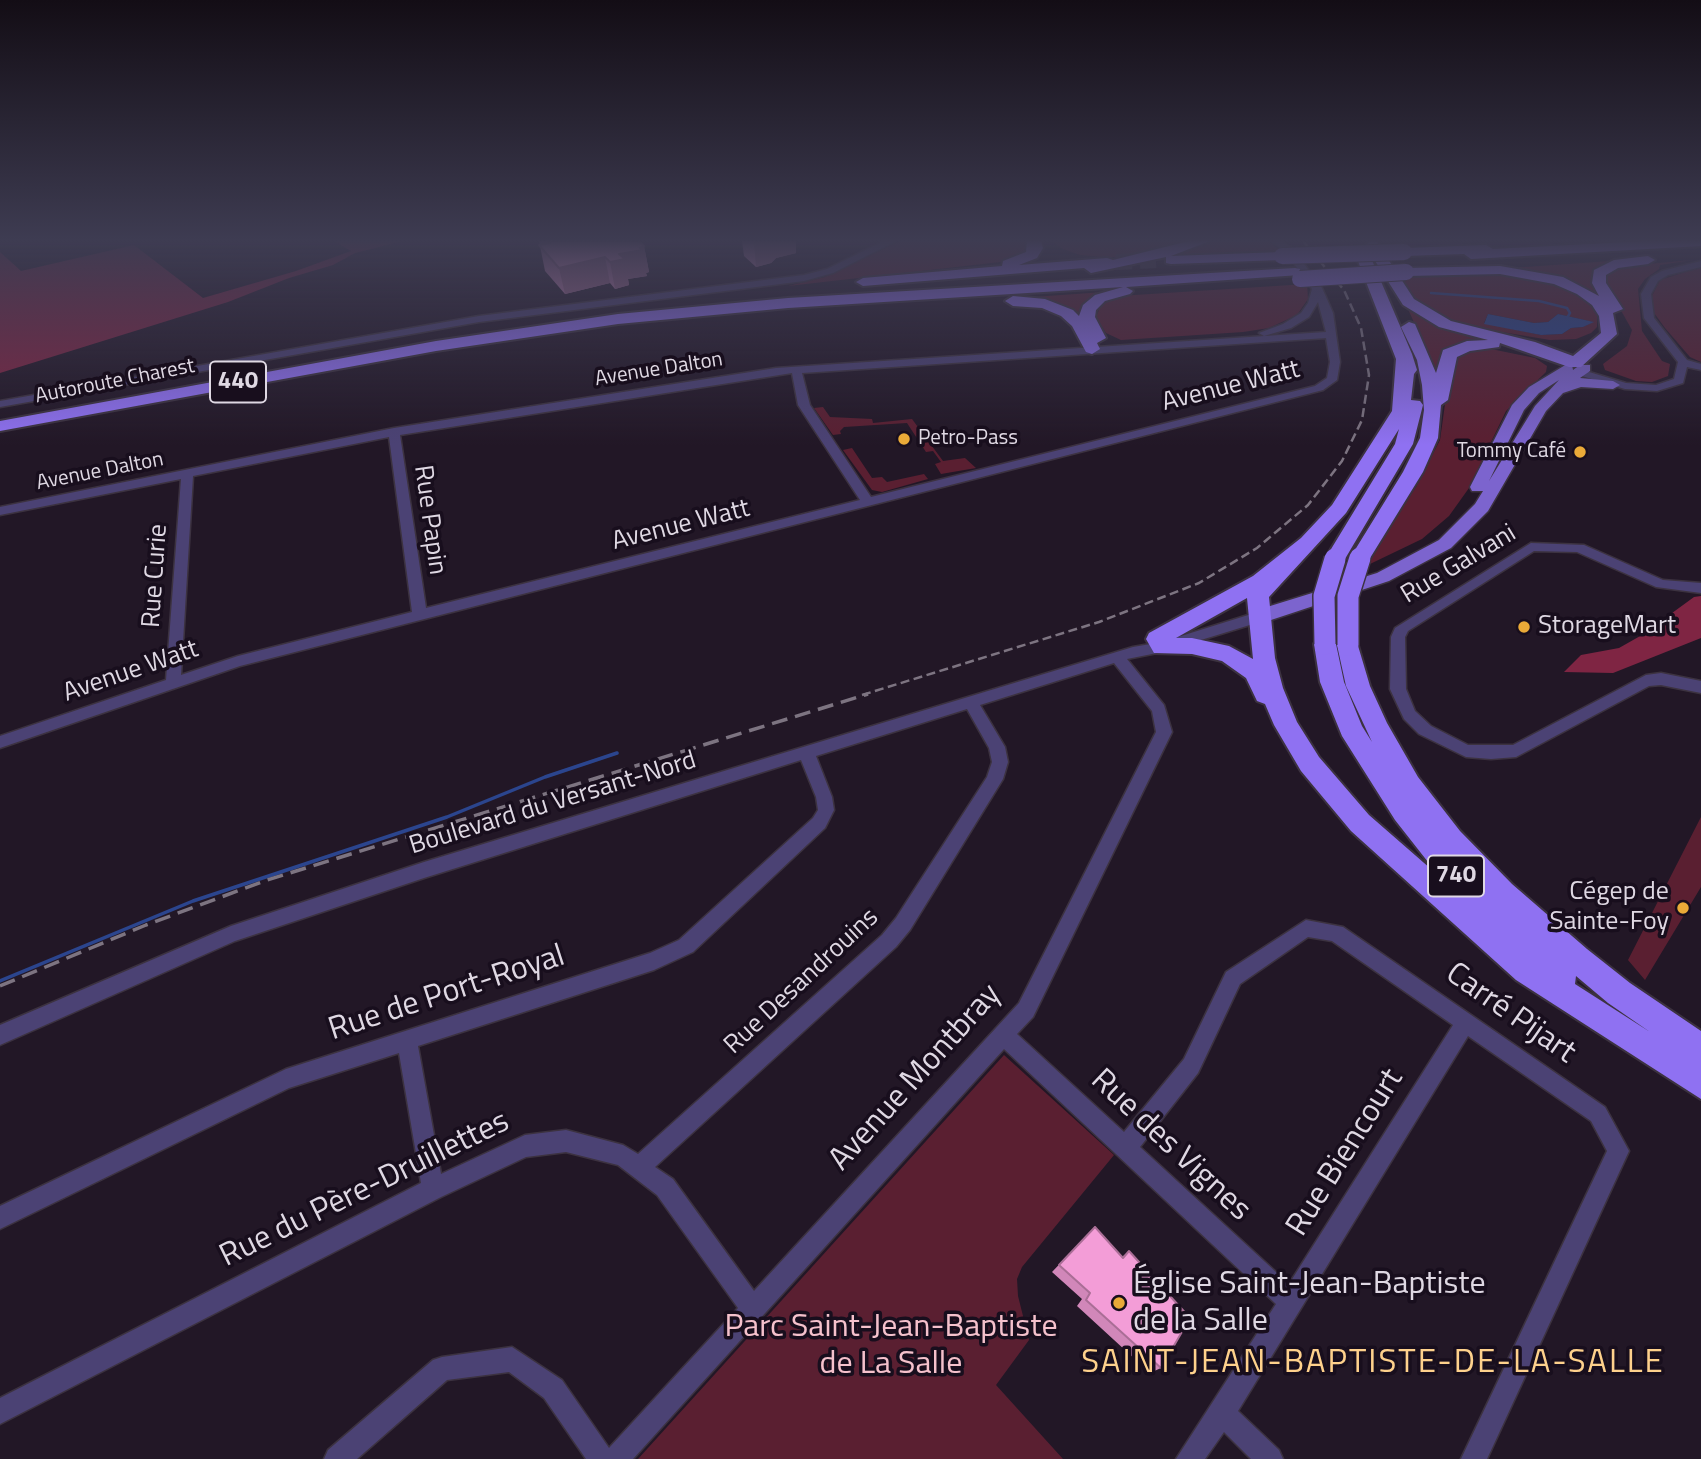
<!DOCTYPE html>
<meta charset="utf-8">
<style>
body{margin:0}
canvas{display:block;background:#221726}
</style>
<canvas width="1701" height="1459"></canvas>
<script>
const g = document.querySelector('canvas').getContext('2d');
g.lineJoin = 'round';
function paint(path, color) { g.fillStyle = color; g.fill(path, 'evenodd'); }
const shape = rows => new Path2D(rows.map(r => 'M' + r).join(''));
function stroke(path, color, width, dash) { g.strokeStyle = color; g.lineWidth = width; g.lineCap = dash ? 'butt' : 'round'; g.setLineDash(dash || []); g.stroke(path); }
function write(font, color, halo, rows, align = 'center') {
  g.font = font + ' "Titillium Web",sans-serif'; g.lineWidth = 7; g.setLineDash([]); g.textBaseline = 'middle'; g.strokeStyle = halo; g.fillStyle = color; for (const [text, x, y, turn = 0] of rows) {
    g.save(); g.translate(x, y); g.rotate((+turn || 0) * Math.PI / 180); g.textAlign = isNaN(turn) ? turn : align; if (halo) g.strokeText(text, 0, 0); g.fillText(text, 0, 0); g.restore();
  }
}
paint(shape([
 [900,241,1028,241,1031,245,1028,252,1009,261,788,286,825,277],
 [1051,241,1191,241,1126,257,1102,257,1080,255,1063,249],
 [1210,241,1268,241,1283,252,1162,256],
 [1693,260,1660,265,1659,269,1645,279,1638,289,1642,331,1662,361,1670,364,1668,376,1652,382,1636,381,1605,370,1603,364,1627,346,1632,330,1605,282,1605,275,1625,266],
 [1611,261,1599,268,1608,305,1599,299,1511,268],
 [1701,267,1701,362,1690,357,1665,328,1652,310,1651,298,1660,280],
 [1481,271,1541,278,1586,297,1597,311,1597,327,1591,333,1576,339,1550,340,1454,324,1419,307,1396,276],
 [1488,314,1534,323,1548,322,1558,314,1593,322,1583,327,1571,328,1562,334,1541,335,1484,323],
 [1307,284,1308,299,1297,315,1269,328,1243,332,1121,340,1106,333,1096,317,1101,305,1119,296],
 [1104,292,1084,319,1019,298],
 [1412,308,1499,342,1443,353,1438,369,1435,369,1408,309],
 [1486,348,1535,358,1547,366,1546,372,1506,411,1469,488,1449,516,1422,539,1370,564,1367,563,1377,542,1416,487,1440,440,1451,361,1463,352],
 [823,407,830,417,872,419,873,423,912,419,943,461,965,458,976,468,941,474,935,464,941,462,933,451,926,452,907,423,844,427,840,431,841,434,833,435,814,408],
 [852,448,872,478,882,477,887,482,924,474,928,479,882,492,872,490,843,450],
 [1701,817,1701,887,1645,980,1628,960],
 [1004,1055,1114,1155,1022,1267,1017,1279,1018,1296,1029,1340,996,1385,1063,1459,638,1459]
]), '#5a1f31');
paint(shape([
 [334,241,403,241,355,253,333,265,289,278,228,302,0,373,0,252,21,271,134,245,203,298,296,271,351,251],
 [1701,596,1701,638,1613,673,1564,672,1581,655,1619,648,1642,635,1694,597]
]), '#7f2543');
paint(shape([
 [1488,314,1534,323,1548,322,1558,314,1594,322,1583,327,1571,328,1562,334,1541,335,1484,324]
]), '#2b458e');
stroke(shape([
 [1431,293,1539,301,1567,308,1570,313,1567,318]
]), '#2b458e', 2.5);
stroke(shape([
 [0,981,193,901,447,817,545,777,617,753]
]), '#2b458e', 3.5);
stroke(shape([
 [1116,262,1158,260]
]), '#3e3442', 16, [16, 8]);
const minor = shape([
 [884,241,896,241,833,273,804,281,479,322,0,407,0,401,479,316,804,275,827,269,884,241],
 [1271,241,1281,241,1292,248,1322,288,1333,313,1340,362,1337,380,1323,390,240,666,0,748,0,736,166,680,181,479,0,515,0,507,394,428,776,368,1326,332,1318,302,1309,317,1291,328,1264,336,1259,333,1283,324,1301,313,1308,303,1312,289,1286,252,1271,241],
 [1326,338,1330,362,1327,378,1315,386,871,497,810,405,802,373,1326,338],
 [792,373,798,405,860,500,426,608,400,435,792,373],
 [389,437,412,612,238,656,181,675,193,476,389,437],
 [1701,261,1701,267,1668,275,1658,281,1651,294,1654,318,1687,360,1701,364,1701,370,1687,367,1683,383,1657,391,1625,389,1575,374,1575,370,1579,369,1626,383,1656,385,1674,379,1678,362,1644,318,1641,294,1651,277,1662,271,1701,261],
 [1531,543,1584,545,1663,580,1701,583,1701,593,1656,587,1577,552,1534,551,1408,631,1405,637,1406,689,1415,711,1431,726,1468,745,1513,745,1646,675,1661,673,1701,681,1701,693,1661,685,1649,686,1516,757,1491,759,1466,757,1419,734,1404,719,1390,689,1391,637,1395,628,1531,543],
 [1261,611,1266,612,1268,616,1266,620,1162,652,1127,659,1164,705,1172,732,1033,1017,1017,1034,1124,1132,1184,1059,1226,972,1306,920,1343,927,1605,1107,1629,1151,1487,1459,1461,1459,1607,1151,1591,1121,1468,1036,1238,1411,1279,1450,1283,1459,1251,1459,1224,1432,1205,1459,1176,1459,1276,1304,1004,1049,633,1459,586,1459,544,1398,509,1372,447,1380,357,1459,324,1459,328,1450,433,1360,442,1357,512,1347,562,1380,609,1448,738,1308,657,1195,618,1165,566,1152,526,1157,441,1197,0,1424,0,1398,421,1183,399,1053,289,1088,0,1229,0,1206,286,1069,650,953,679,940,813,818,818,810,816,797,801,760,424,878,235,941,0,1045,0,1025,231,926,424,862,1133,647,1162,642,1261,611],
 [1114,663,1152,711,1156,732,1019,1003,754,1291,673,1179,655,1167,896,947,910,930,1003,779,1008,762,1005,747,980,705,1114,663],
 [967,709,989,748,992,762,987,777,896,918,882,935,638,1154,623,1145,566,1130,525,1135,441,1174,418,1046,654,970,693,952,825,828,834,810,832,797,816,756,967,709],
 [1308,937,1332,941,1453,1025,1289,1284,1140,1147,1198,1073,1240,984,1308,937]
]);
const major = shape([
 [1567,364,1572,365,1573,370,1580,365,1590,365,1590,371,1580,378,1613,381,1620,385,1613,389,1581,387,1563,393,1546,411,1488,511,1451,548,1389,581,1268,621,1254,621,1252,616,1254,611,1377,573,1439,540,1475,504,1483,491,1472,491,1470,487,1512,405,1529,387,1567,364],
 [1559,380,1535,406,1489,481,1524,410,1539,393,1559,380]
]);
const highway = shape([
 [1027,241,1041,241,1043,248,1037,258,1019,265,1107,258,1113,260,1189,241,1210,241,1171,256,1282,252,1289,256,1282,260,1171,264,1166,263,1166,257,1091,273,1084,268,863,286,856,282,863,278,1002,266,1003,261,1026,252,1027,241],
 [1372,241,1377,242,1414,299,1451,321,1535,342,1573,356,1601,333,1599,316,1592,305,1577,294,1554,284,1500,274,1406,276,1399,272,1406,268,1500,266,1563,277,1599,296,1592,283,1594,270,1614,260,1648,256,1655,260,1648,264,1618,268,1606,275,1606,283,1623,309,1613,313,1617,334,1581,367,1569,367,1500,343,1499,347,1470,351,1457,357,1448,400,1441,405,1438,438,1423,472,1367,563,1360,565,1350,558,1403,472,1420,438,1424,410,1422,385,1417,360,1401,327,1409,322,1415,324,1436,373,1443,350,1467,341,1488,340,1439,327,1403,305,1365,245,1372,241],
 [1648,241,1701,241,1701,246,1471,259,1464,254,1404,256,1397,252,1404,248,1486,245,1493,249,1648,241],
 [1361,247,1368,251,1412,354,1417,370,1414,374,1411,400,1420,401,1423,405,1413,444,1342,564,1335,566,1325,559,1395,444,1399,429,1346,513,1269,597,1275,658,1283,688,1297,722,1319,757,1369,815,1439,876,1395,820,1342,736,1320,682,1314,644,1317,638,1325,636,1333,638,1336,644,1344,682,1362,726,1372,742,1346,686,1337,645,1340,639,1348,637,1356,639,1370,686,1387,723,1418,777,1460,831,1512,884,1587,949,1630,983,1701,1031,1701,1099,1516,980,1351,831,1301,771,1274,725,1265,704,1257,701,1246,678,1222,661,1192,654,1154,653,1146,639,1149,633,1253,576,1301,538,1332,505,1392,411,1396,359,1354,251,1361,247],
 [1247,598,1253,659,1229,646,1192,638,1176,638,1247,598],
 [1576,976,1608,1003,1650,1032,1575,984,1576,976],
 [1295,268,1300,269,1300,275,1126,287,1133,291,1130,294,1105,301,1096,310,1095,317,1106,338,1097,343,1100,349,1092,354,1086,352,1072,326,1061,316,1042,308,1013,306,1005,301,1013,296,1045,299,1073,310,1079,316,1083,305,1095,295,1123,287,788,308,618,324,436,351,0,431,0,421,436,341,618,314,788,298,1295,268]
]);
stroke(minor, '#3c3240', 3);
stroke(major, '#3c3240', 3);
stroke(highway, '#3c3240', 4);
paint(minor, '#4b4274');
paint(major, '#7c64ce');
paint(highway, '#8f71f2');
stroke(shape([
 [862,695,1099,622,1199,583,1257,548,1308,505,1342,461,1362,420,1369,375,1361,328,1344,290,1303,241]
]), '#7d7481', 2.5, [9, 4.5]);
stroke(shape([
 [0,986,146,925,267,880,868,694]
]), '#7d7481', 3.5, [16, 8]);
const highwayBridgeFar1 = shape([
 [1282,256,1404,252],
 [1300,279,1406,272]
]);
const highwayBridge = shape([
 [1325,644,1324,596,1335,559],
 [1348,645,1348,596,1360,558]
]);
stroke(highwayBridgeFar1, '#3c3240', 18, []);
stroke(highwayBridge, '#3c3240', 24, []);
stroke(highwayBridgeFar1, '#8f71f2', 16);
stroke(highwayBridge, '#8f71f2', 21);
paint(shape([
 [539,241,639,241,644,246,649,272,646,273,647,276,628,279,629,285,615,289,610,283,565,294,545,271],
 [742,241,770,241,796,253,776,258,771,263,756,267,744,256],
 [1095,1227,1122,1257,1129,1251,1161,1368,1150,1373,1077,1306,1082,1299,1052,1272]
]), '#d187b9');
paint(shape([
 [757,241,796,241,796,253,776,258,771,263,756,267,754,242],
 [644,246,649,272,646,273,647,276,628,279,629,285,615,289,610,262,619,254],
 [605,257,610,283,565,294,559,268]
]), '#aa6e96');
const building = shape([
 [548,241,639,241,644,246,640,248,643,250,619,254,625,259,610,262,605,257,559,268,539,245,550,243,548,241],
 [1095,1227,1123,1258,1129,1251,1190,1318,1161,1368,1086,1300,1090,1293,1059,1265,1095,1227]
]);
paint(building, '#f39dd7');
stroke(building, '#aa6e96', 2);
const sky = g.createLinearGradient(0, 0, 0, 445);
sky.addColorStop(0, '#130d15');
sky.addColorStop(0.54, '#3e3c52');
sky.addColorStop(1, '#3e3c5200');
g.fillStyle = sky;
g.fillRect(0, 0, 1701, 445);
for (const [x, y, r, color] of [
 [904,439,7,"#eaaa38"],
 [1580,452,7,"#eaaa38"],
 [1524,627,7,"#eaaa38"],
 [1683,908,7,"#eaaa38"],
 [1119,1303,7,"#eaaa38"]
]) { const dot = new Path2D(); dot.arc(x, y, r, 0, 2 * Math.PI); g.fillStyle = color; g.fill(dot); stroke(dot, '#180e1d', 2.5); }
write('21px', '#dfd8e3', '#180e1d', [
 ["Avenue Dalton",659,370,-9],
 ["Autoroute Charest",115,382,-11],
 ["Avenue Dalton",100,472,-11]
]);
write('21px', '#dfd8e3', '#180e1d', [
 ["Petro-Pass",918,439],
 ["Tommy Café",1566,452,"right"]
], 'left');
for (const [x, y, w] of [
 [238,382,56],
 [1456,876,56]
]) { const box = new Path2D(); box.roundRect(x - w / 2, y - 20.5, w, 41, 5); g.fillStyle = '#180e1d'; g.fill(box); stroke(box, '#dfd8e3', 2); }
write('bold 24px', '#dfd8e3', null, [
 ["440",238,382],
 ["740",1456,876]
]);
write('26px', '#dfd8e3', '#180e1d', [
 ["Avenue Watt",1231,387,-14],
 ["Rue Papin",429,520,82],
 ["Avenue Watt",681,526,-14],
 ["Rue Galvani",1459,565,-31],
 ["Rue Curie",156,576,-86],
 ["Avenue Watt",131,672,-19],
 ["Boulevard du Versant-Nord",553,804,-17],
 ["Rue Desandrouins",802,982,-43]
]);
write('26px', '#dfd8e3', '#180e1d', [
 ["StorageMart",1538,627],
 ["Cégep de",1669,893,"right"],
 ["Sainte-Foy",1669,923,"right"]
], 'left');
write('32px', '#dfd8e3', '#180e1d', [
 ["Rue de Port-Royal",447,994,-18],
 ["Carré Pijart",1510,1014,35],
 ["Avenue Montbray",916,1078,-48],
 ["Rue des Vignes",1170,1146,43],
 ["Rue Biencourt",1346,1153,-58],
 ["Rue du Père-Druillettes",365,1190,-26]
]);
write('32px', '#dfd8e3', '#180e1d', [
 ["Église Saint-Jean-Baptiste",1133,1285],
 ["de la Salle",1133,1322]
], 'left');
write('32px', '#f5c1cc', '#180e1d', [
 ["Parc Saint-Jean-Baptiste",891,1328],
 ["de La Salle",891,1365]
]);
g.letterSpacing = '2px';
write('33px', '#fed18c', '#180e1d', [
 ["SAINT-JEAN-BAPTISTE-DE-LA-SALLE",1373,1364]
]);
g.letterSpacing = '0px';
</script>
